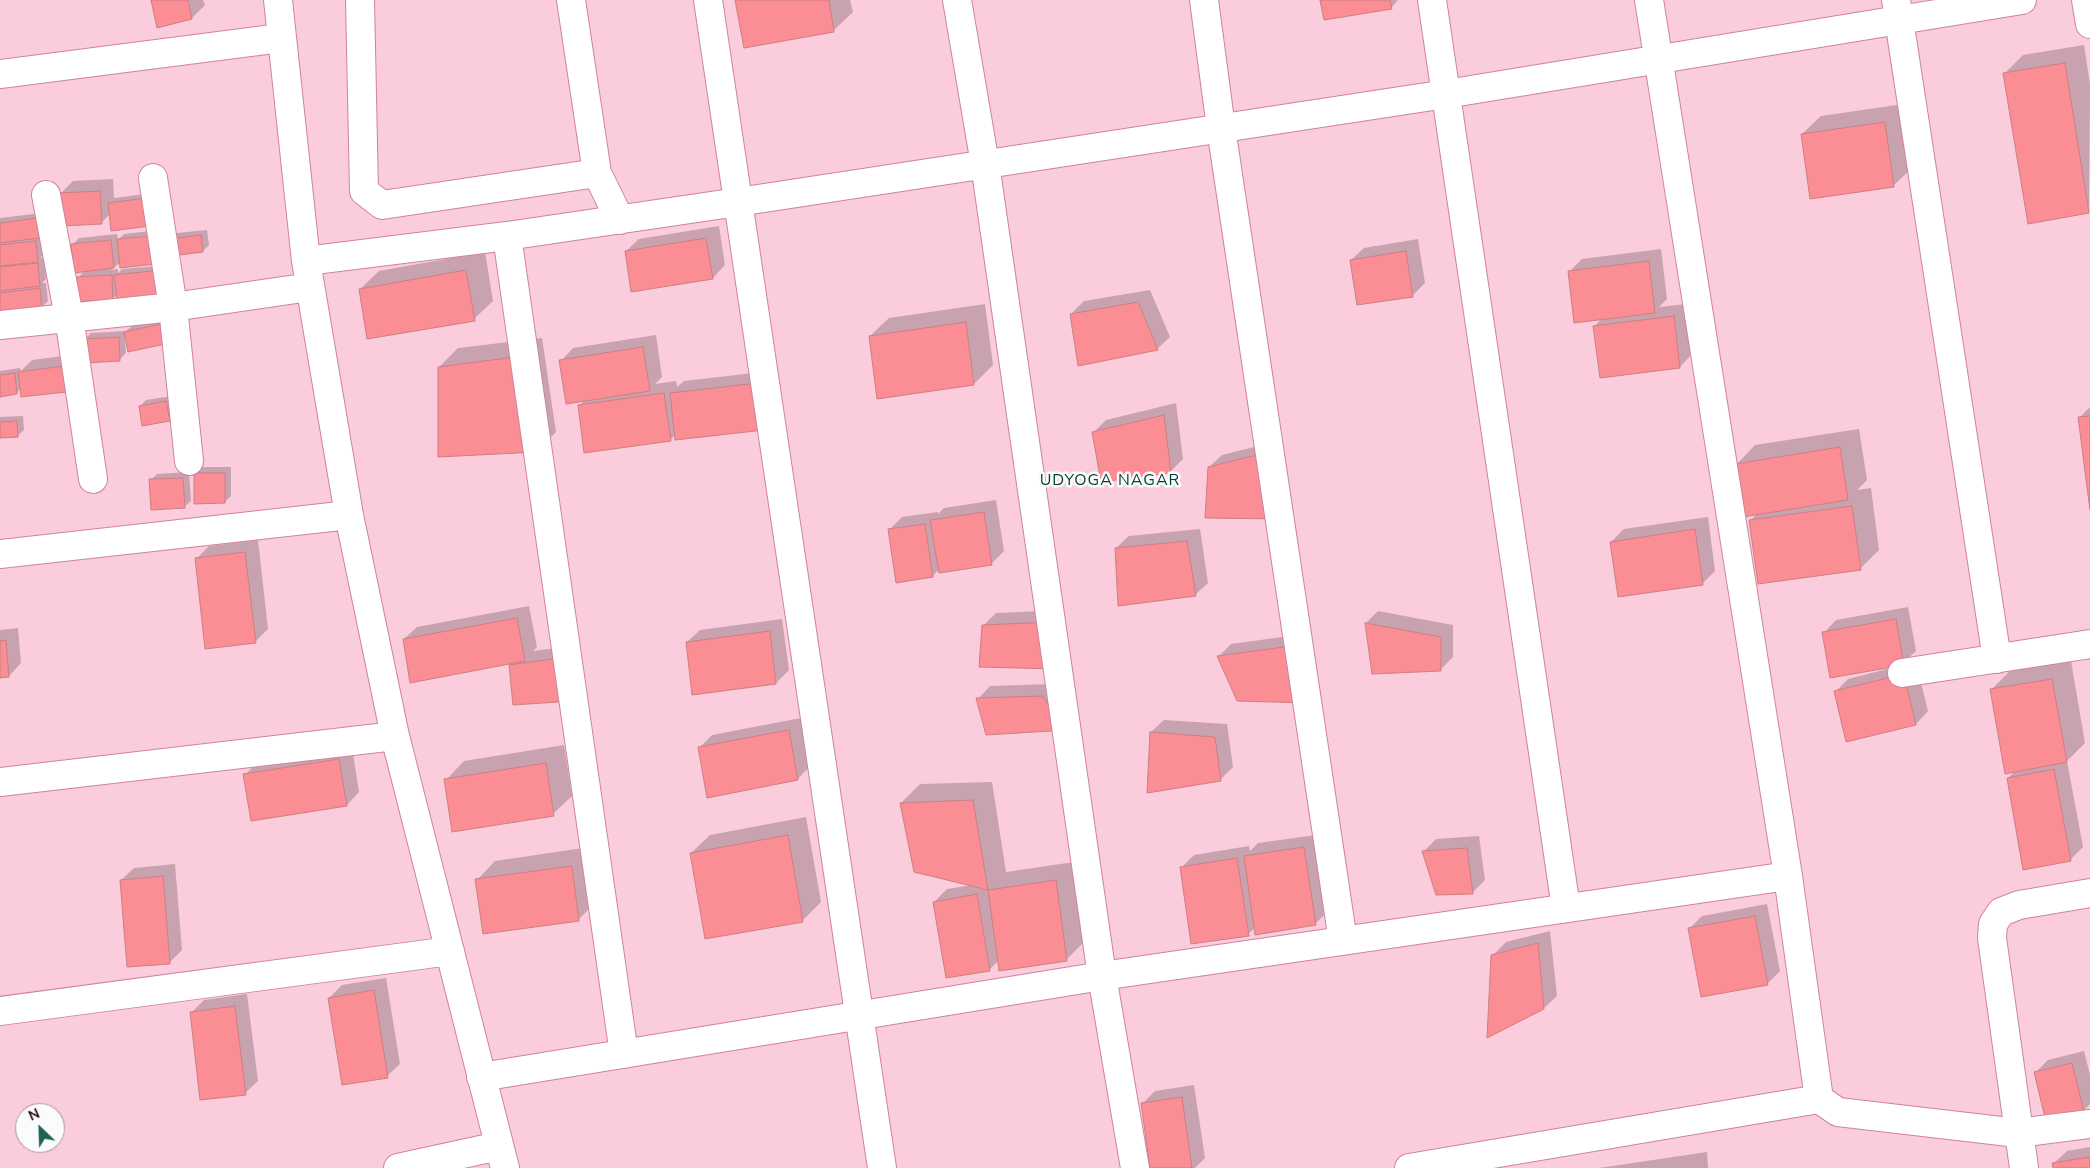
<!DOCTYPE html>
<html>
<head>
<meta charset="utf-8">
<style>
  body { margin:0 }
  #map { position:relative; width:2090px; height:1168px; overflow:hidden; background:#fbccdb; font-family:"Nunito Sans",sans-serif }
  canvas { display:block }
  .north { position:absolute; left:15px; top:1103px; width:50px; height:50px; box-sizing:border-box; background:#fbfbfb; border:1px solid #a3999d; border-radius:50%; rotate:336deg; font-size:14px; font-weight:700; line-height:20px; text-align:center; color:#1f0611 }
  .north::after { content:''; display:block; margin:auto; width:18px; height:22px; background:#1d6254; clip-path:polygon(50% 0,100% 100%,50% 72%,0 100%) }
</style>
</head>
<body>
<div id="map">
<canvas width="2090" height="1168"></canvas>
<div class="north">N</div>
</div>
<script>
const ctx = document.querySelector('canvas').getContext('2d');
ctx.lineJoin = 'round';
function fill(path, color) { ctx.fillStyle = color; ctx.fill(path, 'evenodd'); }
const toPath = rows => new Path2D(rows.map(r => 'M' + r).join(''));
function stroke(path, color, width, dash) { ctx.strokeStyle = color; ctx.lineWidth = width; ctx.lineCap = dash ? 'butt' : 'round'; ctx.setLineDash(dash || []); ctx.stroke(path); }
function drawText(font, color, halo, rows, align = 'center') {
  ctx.font = font + ' "Nunito Sans",sans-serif'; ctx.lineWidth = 5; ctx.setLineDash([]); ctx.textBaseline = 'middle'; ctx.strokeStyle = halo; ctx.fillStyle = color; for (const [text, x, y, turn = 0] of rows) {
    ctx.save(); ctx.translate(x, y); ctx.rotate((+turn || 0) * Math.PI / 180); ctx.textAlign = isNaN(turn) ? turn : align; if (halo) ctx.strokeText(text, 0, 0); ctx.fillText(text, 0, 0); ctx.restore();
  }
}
const shadow = toPath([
  [152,0,203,0,205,5,192,18,158,26],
  [737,0,850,0,853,12,834,30],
  [1322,0,1398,0,1391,8],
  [2084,45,2090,85,2089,212,2004,74,2023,55],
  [1904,104,1913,167,1894,185,1802,134,1821,116],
  [113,179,114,198,152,193,149,225,110,214,102,222,60,194,73,181],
  [42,213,45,231,40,236,41,236,43,255,40,258,44,258,46,279,42,283,46,283,48,301,42,307,0,311,0,218],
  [719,226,725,265,713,278,626,251,639,239],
  [159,230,111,270,118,269,118,273,122,269,166,265,113,298,78,278,85,270,73,244,79,238,117,234,118,240,124,234],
  [207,230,209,245,203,251,171,239,177,233],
  [1418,239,1425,283,1412,296,1351,260,1364,248],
  [1661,249,1667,299,1659,307,1686,304,1692,354,1680,367,1595,326,1602,318,1569,272,1582,259],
  [485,252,493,301,474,319,360,289,379,271],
  [1150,290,1170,337,1157,349,1071,314,1084,301],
  [985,304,993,365,974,384,879,397,870,336,889,318],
  [167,319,171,336,125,341,126,353,120,359,85,361,21,388,17,393,0,395,0,371,20,368,21,371,32,360,86,353,85,339,91,333,126,331,132,326],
  [656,335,662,377,655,384,676,381,677,387,684,381,771,371,776,416,676,434,670,440,579,406,585,400,561,361,573,348],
  [542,338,556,432,537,451,439,367,458,348],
  [172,396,175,414,169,420,140,406,146,400],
  [1176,403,1183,459,1170,472,1093,433,1106,420],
  [2090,407,2090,501,2079,418],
  [23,416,24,430,17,436,0,437,0,417],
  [1859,429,1867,480,1857,490,1871,488,1879,550,1860,569,1751,520,1758,513,1737,464,1755,445],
  [1282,440,1292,505,1279,518,1209,467,1222,455],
  [201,467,231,467,231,496,225,502,195,473],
  [189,472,191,501,184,507,151,480,157,474],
  [996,500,1004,551,991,564,939,569,933,576,897,581,890,529,902,517,938,512,938,514,944,508],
  [1708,517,1715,571,1703,583,1611,542,1624,529],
  [1200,529,1208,583,1195,595,1116,548,1129,536],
  [258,540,268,629,256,641,196,559,209,546],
  [529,606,537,647,533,651,579,645,585,687,573,699,514,704,510,663,404,639,417,627],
  [1908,607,1916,651,1901,665,1916,662,1928,711,1916,724,1847,741,1835,692,1848,679,1891,668,1890,666,1824,633,1836,620],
  [1064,610,1070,656,1058,668,983,626,996,613],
  [1378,611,1453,625,1453,657,1440,670,1366,623],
  [782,619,789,670,776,683,687,642,700,630],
  [18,628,21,663,9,676,0,677,0,630],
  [1311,633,1320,690,1307,702,1219,656,1231,644],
  [2071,661,2085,743,2067,761,2083,847,2070,860,2008,778,2016,770,1991,690,2010,671],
  [1055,684,1078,716,978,699,990,686],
  [801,718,810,766,798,779,699,748,712,735],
  [1164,720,1227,724,1233,767,1220,780,1151,732],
  [564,745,572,796,553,814,446,780,464,761],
  [352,747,359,792,347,805,245,775,257,762],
  [992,782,1006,872,1074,862,1085,941,1066,960,998,961,990,969,934,902,947,889,972,885,901,803,920,784],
  [806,817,821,902,802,921,691,853,710,835],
  [1316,835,1328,911,1315,924,1256,927,1248,934,1181,868,1194,855,1249,846,1250,851,1258,843],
  [1479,836,1485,880,1472,893,1423,852,1436,839],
  [590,847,597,901,578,920,477,880,495,861],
  [175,864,182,950,169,963,121,880,134,868],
  [1767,904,1780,971,1767,984,1689,929,1702,916],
  [1550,931,1557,996,1544,1008,1493,955,1506,942],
  [386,978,400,1064,387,1076,329,998,342,985],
  [247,994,258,1081,245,1093,191,1013,204,1000],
  [2084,1051,2090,1075,2090,1104,2083,1111,2035,1073,2048,1060],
  [1194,1085,1205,1158,1195,1168,1152,1168,1142,1104,1155,1091],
  [2090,1147,2090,1168,2055,1168,2054,1163,2067,1151],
  [1707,1152,1708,1168,1599,1168]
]);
const building = toPath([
  [151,0,188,0,192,19,157,28,151,0],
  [735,0,829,0,834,32,744,48,735,0],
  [1320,0,1390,0,1392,9,1324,20,1320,0],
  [2065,63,2089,213,2028,224,2003,73,2065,63],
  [1885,122,1894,187,1810,199,1801,134,1885,122],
  [100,191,102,224,61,226,59,193,100,191],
  [146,198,150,226,111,231,108,203,146,198],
  [37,218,40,238,0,243,0,223,37,218],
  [201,235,203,252,171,256,169,239,201,235],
  [153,236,156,264,120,268,117,239,153,236],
  [706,238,713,279,631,292,625,251,706,238],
  [111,240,114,268,74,273,71,244,111,240],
  [36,241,38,262,0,266,0,245,36,241],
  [1406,251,1413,297,1357,305,1350,260,1406,251],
  [1649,261,1655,313,1574,323,1568,271,1649,261],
  [38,263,40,286,0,291,0,267,38,263],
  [161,270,163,295,117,300,114,275,161,270],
  [466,270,475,321,367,339,359,289,466,270],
  [112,275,113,299,78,302,77,277,112,275],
  [40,288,42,308,0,313,0,293,40,288],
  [1138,302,1158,350,1078,366,1070,314,1138,302],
  [1674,316,1680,368,1600,378,1593,326,1674,316],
  [966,322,974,385,877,399,869,336,966,322],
  [161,324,165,344,128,352,124,332,161,324],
  [119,337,120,361,85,363,84,339,119,337],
  [643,347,650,391,566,404,559,360,643,347],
  [523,356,538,452,438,457,438,367,523,356],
  [72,365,75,391,21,397,18,372,72,365],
  [15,373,17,394,0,397,0,375,15,373],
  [758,383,764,430,675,440,670,393,758,383],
  [664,393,671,441,584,453,578,405,664,393],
  [166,401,170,421,142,426,139,406,166,401],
  [1164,415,1171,473,1101,482,1092,432,1164,415],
  [2090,416,2090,510,2078,417,2090,416],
  [17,421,18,437,0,438,0,422,17,421],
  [1840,447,1848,500,1743,517,1735,464,1840,447],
  [1269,452,1280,519,1205,518,1208,467,1269,452],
  [194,473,225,473,225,503,194,504,194,473],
  [183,478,185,508,151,510,149,479,183,478],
  [1852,506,1861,570,1758,584,1749,520,1852,506],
  [984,512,992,565,939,573,930,520,984,512],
  [925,524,933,577,896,583,888,529,925,524],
  [1695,529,1703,585,1618,597,1610,542,1695,529],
  [1187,541,1196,596,1118,606,1115,548,1187,541],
  [245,552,256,643,205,649,195,558,245,552],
  [517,618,525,661,410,683,403,639,517,618],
  [1896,619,1904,665,1830,678,1822,632,1896,619],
  [1051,622,1058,669,979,667,982,625,1051,622],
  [1365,623,1441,637,1441,671,1372,674,1365,623],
  [770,631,776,684,692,695,686,642,770,631],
  [6,640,9,677,0,678,0,641,6,640],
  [1299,645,1307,703,1237,701,1217,656,1299,645],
  [567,657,573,701,513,705,509,665,567,657],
  [1904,674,1916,725,1846,742,1834,691,1904,674],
  [2052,679,2067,762,2005,774,1990,689,2052,679],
  [1042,696,1067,730,986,735,976,698,1042,696],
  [789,730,798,780,707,798,698,747,789,730],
  [1150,732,1215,737,1221,781,1147,793,1150,732],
  [339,759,347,806,251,821,243,774,339,759],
  [546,763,554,816,452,832,444,779,546,763],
  [2054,769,2071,861,2023,870,2007,778,2054,769],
  [973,800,988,890,914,872,900,803,973,800],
  [788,835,803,922,705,939,690,853,788,835],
  [1304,847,1316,925,1255,935,1244,856,1304,847],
  [1467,848,1473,894,1436,895,1422,851,1467,848],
  [1237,858,1249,936,1191,944,1180,867,1237,858],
  [572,866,579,921,483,934,475,879,572,866],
  [163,876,170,964,127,967,120,880,163,876],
  [1056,880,1067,961,999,971,988,890,1056,880],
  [977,894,990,971,946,978,933,902,977,894],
  [1755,916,1768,985,1701,997,1688,928,1755,916],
  [1538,943,1544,1009,1487,1038,1491,955,1538,943],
  [374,990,388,1078,342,1085,328,998,374,990],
  [235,1006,246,1095,200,1100,190,1012,235,1006],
  [2072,1063,2084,1112,2046,1122,2034,1072,2072,1063],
  [1182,1097,1192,1168,1150,1168,1141,1103,1182,1097],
  [2090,1157,2090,1168,2053,1168,2052,1163,2090,1157]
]);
const minor = toPath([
  [278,0,306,261,349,515,395,736,505,1168],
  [360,0,364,191,382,205,597,173],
  [571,0,597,173,620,220],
  [708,0,882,1168],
  [957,0,985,164,1102,976,1135,1168],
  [1204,0,1221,128,1343,941],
  [1432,0,1566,908],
  [1649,0,1788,876,1819,1099,1838,1112,2018,1133,2090,1124],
  [1896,0,1997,659],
  [2086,0,2090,24],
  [0,74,281,38],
  [153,178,173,307,189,461],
  [46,195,69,317,93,479],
  [507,236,624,1054],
  [306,261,507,236,738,202,1446,94,2022,0],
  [0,325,173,307,310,287],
  [0,554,349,515],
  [1902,673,2090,644],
  [0,782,395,736],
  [0,1011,450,951],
  [481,1077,1102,976,1788,876],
  [398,1168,499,1146],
  [1409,1168,1819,1099],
  [2024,1168,1992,938,1993,924,2001,912,2019,905,2090,893]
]);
const neighbourhoodNames = [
  ["UDYOGA NAGAR",1110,481]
];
fill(shadow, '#0003');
fill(building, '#fb8d94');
stroke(building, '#cb7f83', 1);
stroke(minor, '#cd849f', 30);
stroke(minor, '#fff', 28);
ctx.letterSpacing = '1px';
drawText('16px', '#023f34', '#fbfbfb', neighbourhoodNames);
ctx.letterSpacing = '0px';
</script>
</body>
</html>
